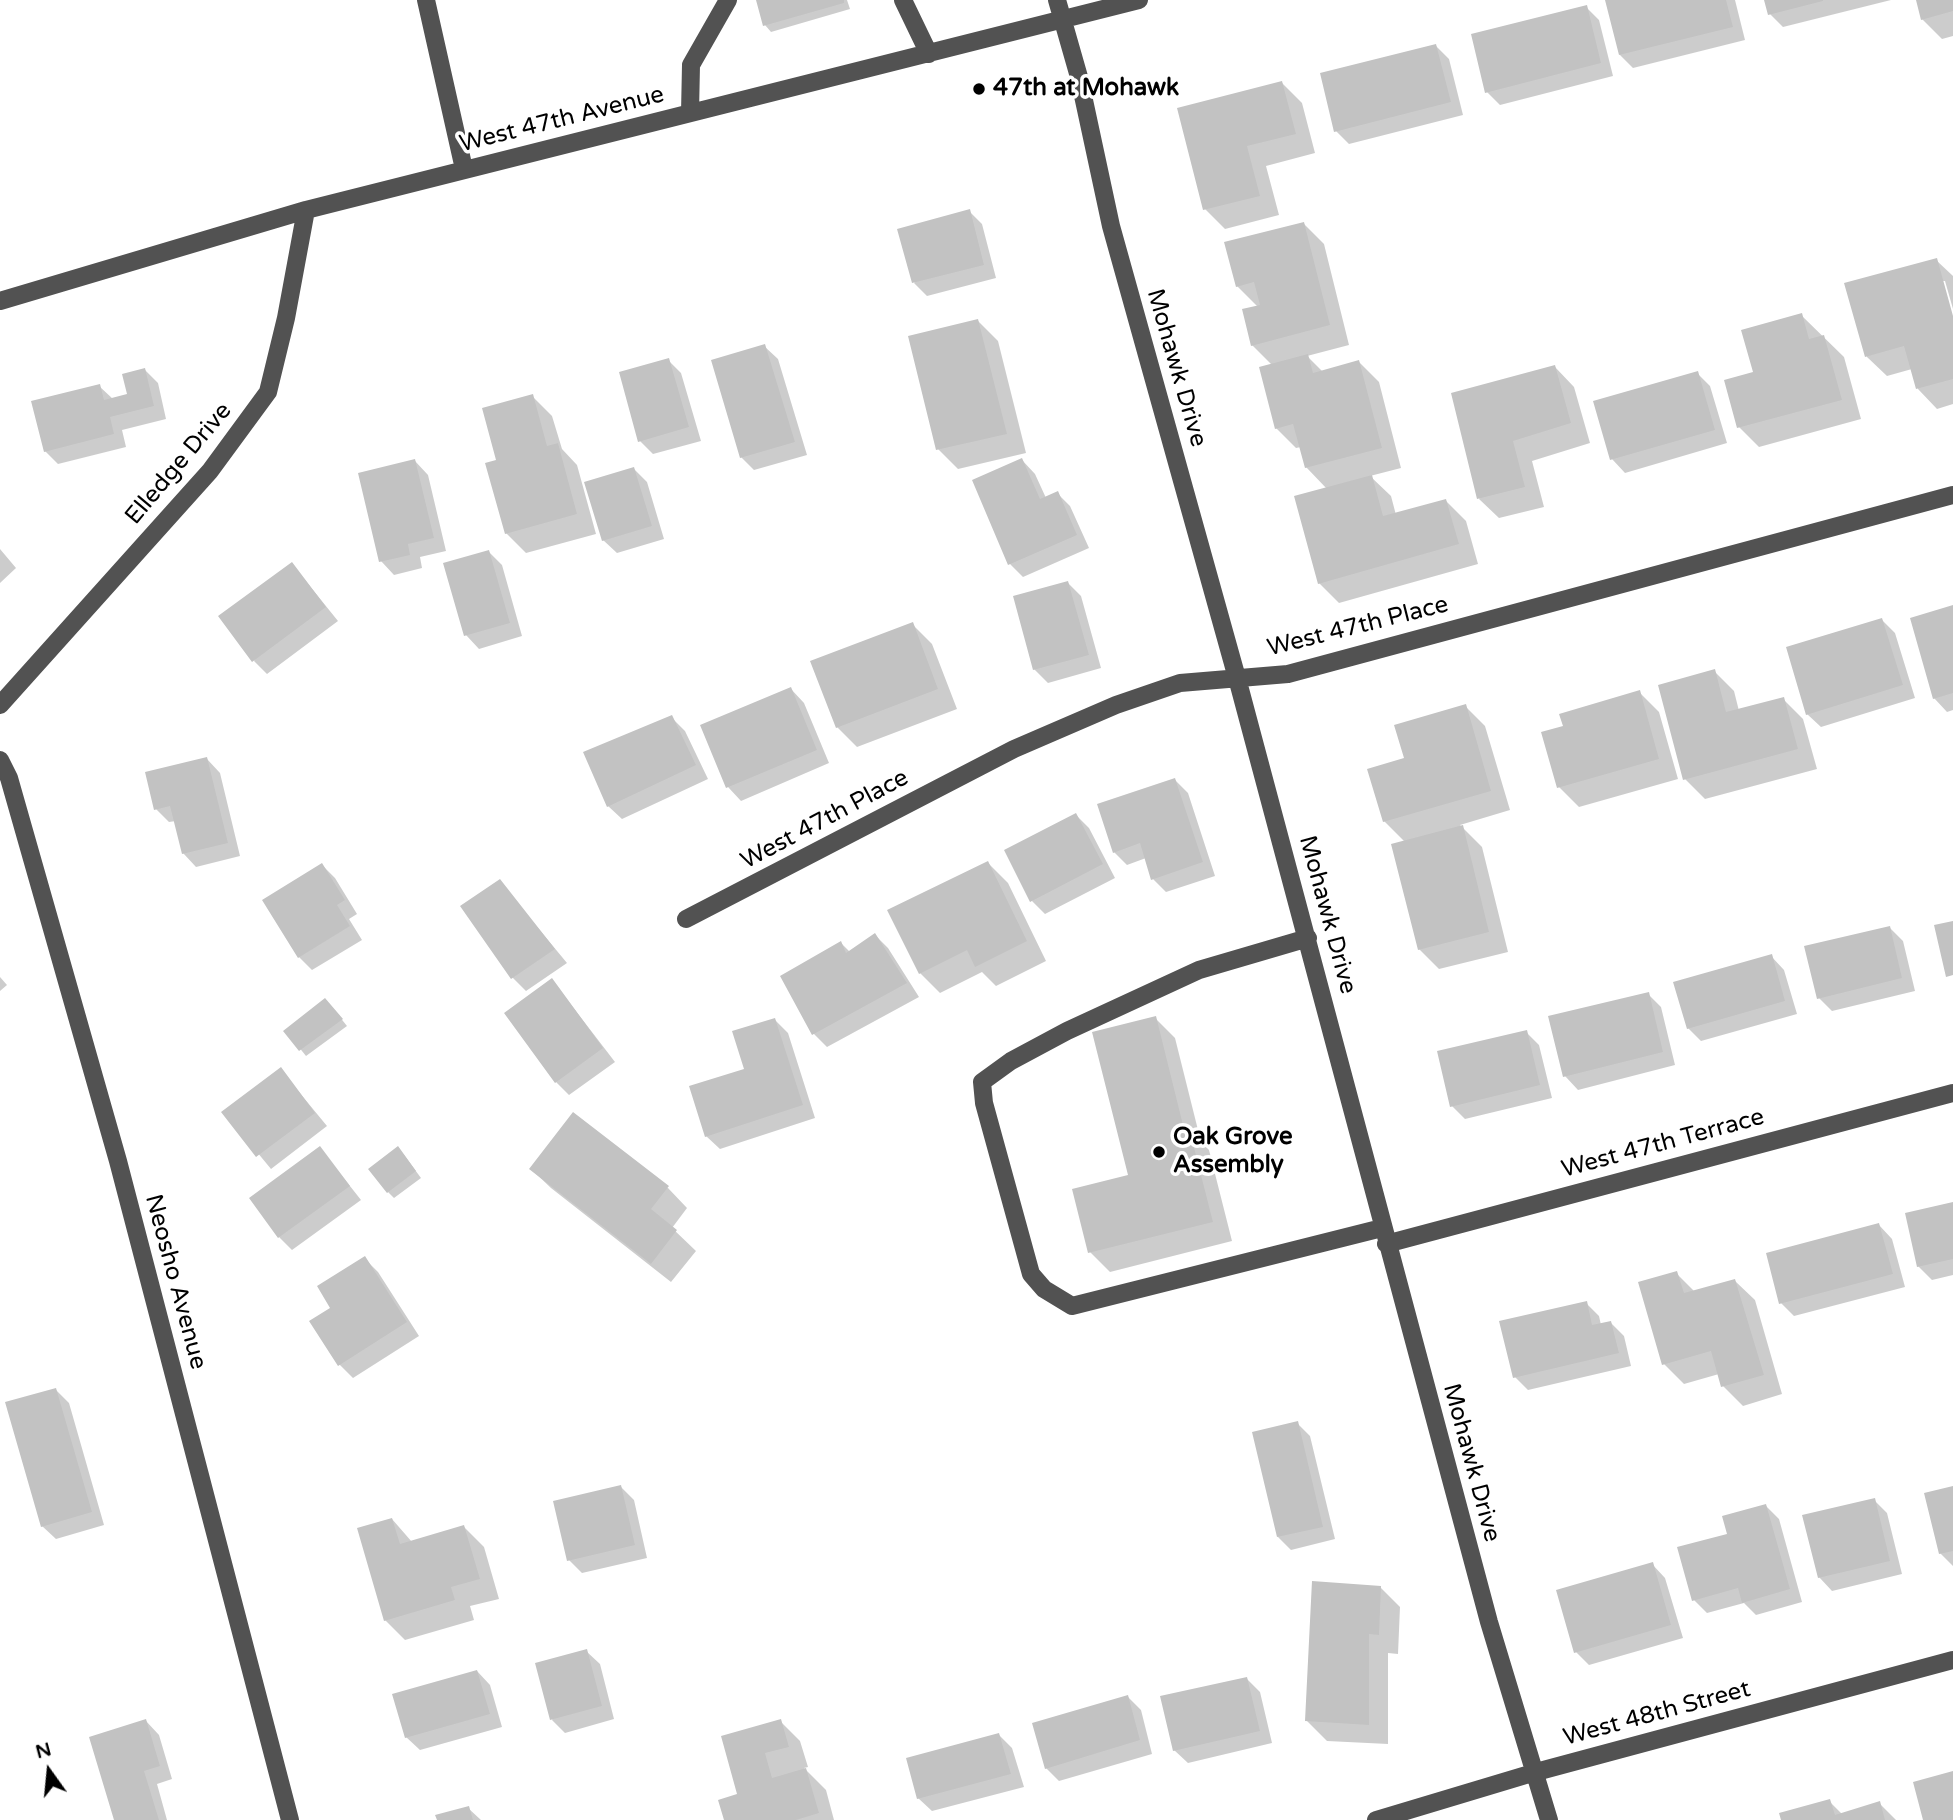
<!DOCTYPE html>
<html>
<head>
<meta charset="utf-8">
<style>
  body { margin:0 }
  #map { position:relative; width:1953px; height:1820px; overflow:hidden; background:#fff; font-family:"Varela Round",sans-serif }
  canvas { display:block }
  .north { position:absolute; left:14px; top:1736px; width:70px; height:70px; -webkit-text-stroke:5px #fff; paint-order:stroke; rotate:345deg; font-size:19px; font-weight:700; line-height:28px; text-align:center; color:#000 }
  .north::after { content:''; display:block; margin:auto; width:24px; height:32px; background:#000; clip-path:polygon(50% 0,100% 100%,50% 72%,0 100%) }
</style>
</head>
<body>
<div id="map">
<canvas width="1953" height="1820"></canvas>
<div class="north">N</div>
</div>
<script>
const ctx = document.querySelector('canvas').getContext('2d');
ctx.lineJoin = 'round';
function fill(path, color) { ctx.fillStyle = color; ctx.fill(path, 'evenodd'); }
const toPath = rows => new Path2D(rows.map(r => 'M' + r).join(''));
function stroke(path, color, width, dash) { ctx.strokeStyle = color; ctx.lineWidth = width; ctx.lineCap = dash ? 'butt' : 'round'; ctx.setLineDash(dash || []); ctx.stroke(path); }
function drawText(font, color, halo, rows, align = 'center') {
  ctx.font = font + ' "Varela Round",sans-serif'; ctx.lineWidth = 7; ctx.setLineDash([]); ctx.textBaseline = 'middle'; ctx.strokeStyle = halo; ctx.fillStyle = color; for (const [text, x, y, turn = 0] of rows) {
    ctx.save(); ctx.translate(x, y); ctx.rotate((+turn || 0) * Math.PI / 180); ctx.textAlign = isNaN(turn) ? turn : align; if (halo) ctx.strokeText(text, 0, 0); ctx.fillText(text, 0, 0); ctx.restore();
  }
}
const shadow = toPath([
  [758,0,847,0,850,9,771,32,765,25],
  [1607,0,1735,0,1745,40,1633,68,1620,55],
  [1766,0,1891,0,1783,27,1770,14],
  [1917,0,1953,0,1953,36,1942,39,1922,19],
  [1586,7,1599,20,1613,76,1500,105,1487,92],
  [1436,46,1449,59,1463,115,1349,144,1336,131],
  [1282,83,1302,103,1315,153,1266,166,1279,215,1225,229,1205,209],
  [969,211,982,224,996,278,927,296,914,283],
  [1304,224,1324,244,1349,345,1307,356,1323,372,1359,362,1379,382,1401,468,1370,476,1391,496,1396,515,1446,501,1466,521,1478,564,1339,603,1319,583,1327,489,1306,467,1301,447,1296,448,1276,428,1272,365,1252,345,1258,307,1237,286],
  [1936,260,1953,276,1953,309,1945,281,1941,281,1953,322,1953,404,1937,409,1918,389,1912,369,1887,376,1867,357,1846,284],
  [1801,315,1844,357,1861,419,1759,447,1739,427,1755,373],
  [978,321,998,341,1026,453,958,469,938,449],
  [764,346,778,359,807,455,754,470,741,457],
  [668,360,681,373,701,441,653,454,640,441],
  [1555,367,1574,387,1590,443,1532,461,1544,507,1499,518,1479,499],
  [145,370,158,383,166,419,122,430,126,447,58,464,45,451,99,386,113,399,129,395],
  [1697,373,1710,386,1727,443,1625,473,1612,459],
  [532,396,552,416,562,449,577,465,596,534,526,553,506,533,498,461],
  [1022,460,1035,474,1046,498,1057,493,1070,506,1089,548,1023,577,1010,564],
  [415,461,428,475,446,551,420,557,422,568,394,575,381,561],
  [634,469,647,482,664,539,617,553,603,540],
  [0,549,16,568,0,583],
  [489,552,502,565,522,636,479,649,466,635],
  [292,564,338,621,267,674,254,661],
  [1068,583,1081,596,1101,668,1048,683,1034,669],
  [1953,607,1953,710,1947,712,1934,698],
  [1882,620,1895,633,1915,698,1821,727,1807,714],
  [912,624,932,644,957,709,857,747,837,727],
  [1714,671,1734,691,1739,711,1783,699,1803,719,1817,769,1705,799,1685,779],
  [791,689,804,703,829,763,741,801,728,787,702,726],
  [1639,692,1659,712,1678,779,1579,807,1559,787,1565,727],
  [1465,706,1485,726,1510,810,1460,825,1482,847,1508,952,1439,969,1419,949,1405,842,1384,821,1407,759],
  [671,717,685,731,708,779,622,819,608,806],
  [207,759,220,773,240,856,196,867,183,853,176,821,169,822,156,809],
  [1175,780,1188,793,1215,876,1166,892,1153,879,1146,858,1127,865,1114,852],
  [1076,815,1089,828,1115,878,1045,914,1032,901],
  [988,863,1008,883,1046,961,996,986,982,972,940,993,920,973],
  [322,865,335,878,357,914,349,919,362,940,312,970,299,957],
  [499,881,567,963,526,991,513,978,463,906],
  [1889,927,1903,941,1915,991,1832,1011,1819,998],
  [875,935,888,948,919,997,827,1047,814,1034,783,976,841,943,850,952],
  [1771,956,1784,970,1797,1014,1701,1041,1688,1028],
  [0,977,7,985,0,991],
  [552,980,615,1062,569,1095,556,1082],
  [1648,994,1661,1007,1675,1065,1578,1090,1565,1076],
  [331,1006,347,1026,306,1056,286,1031],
  [1155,1018,1175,1038,1201,1142,1209,1150,1232,1241,1110,1272,1090,1252,1130,1177],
  [775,1020,788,1033,815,1118,720,1149,706,1136],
  [1526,1032,1539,1045,1552,1098,1465,1119,1452,1106],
  [280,1069,327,1126,271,1169,224,1112],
  [320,1148,361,1200,292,1250,279,1237],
  [404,1155,421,1178,394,1198,388,1192],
  [531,1169,668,1188,687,1208,672,1228,696,1251,671,1282,551,1188],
  [1953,1204,1953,1275,1932,1280,1918,1266],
  [1879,1225,1892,1239,1905,1287,1794,1316,1781,1303],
  [364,1258,378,1272,419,1336,353,1378,339,1364,332,1308],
  [1676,1273,1695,1292,1735,1281,1755,1300,1782,1394,1743,1406,1723,1386,1719,1374,1684,1384,1664,1364],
  [1586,1303,1599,1316,1601,1325,1611,1323,1624,1336,1631,1366,1528,1390,1515,1377],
  [56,1390,69,1403,104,1525,56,1539,42,1526],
  [1297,1423,1310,1436,1335,1539,1291,1550,1278,1537],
  [621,1487,634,1500,647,1558,582,1573,569,1560],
  [1953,1488,1953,1566,1940,1553],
  [1874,1500,1887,1513,1902,1574,1832,1591,1819,1577],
  [1766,1506,1779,1519,1802,1602,1756,1615,1744,1603,1707,1613,1694,1600,1729,1535],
  [392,1519,412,1542,464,1527,484,1547,499,1599,470,1606,474,1620,405,1640,385,1620],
  [1652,1564,1665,1578,1683,1638,1589,1665,1576,1652],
  [1380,1587,1400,1607,1398,1654,1388,1653,1388,1744,1327,1741,1307,1721],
  [586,1651,600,1664,614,1719,565,1733,552,1720],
  [477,1671,490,1685,502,1727,420,1750,406,1737],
  [1247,1679,1260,1692,1272,1743,1188,1763,1174,1750],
  [1128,1697,1141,1710,1152,1754,1059,1781,1046,1768],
  [146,1721,159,1735,172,1779,157,1784,167,1820,115,1820],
  [780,1721,800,1741,808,1767,804,1768,826,1790,834,1820,726,1820],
  [999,1735,1012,1748,1024,1787,932,1811,918,1798],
  [1829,1801,1842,1814,1879,1803,1896,1820,1783,1820],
  [468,1808,481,1820,439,1820]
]);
const building = toPath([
  [756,0,844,0,844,3,763,26],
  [1605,0,1726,0,1733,27,1619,55],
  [1764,0,1823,0,1823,1,1768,15],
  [1916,0,1953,0,1953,11,1921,20],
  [1587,5,1601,63,1485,93,1471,34],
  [1436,44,1451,102,1334,132,1320,73],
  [1282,81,1296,134,1247,146,1260,196,1203,210,1177,108],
  [970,209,984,265,912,283,897,229],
  [1304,222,1330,325,1251,346,1242,309,1260,305,1254,282,1236,287,1224,242],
  [1937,258,1953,316,1953,379,1916,389,1904,346,1865,357,1844,283],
  [1802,313,1809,339,1824,335,1842,400,1737,428,1724,380,1753,372,1741,330],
  [978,319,1007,434,936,450,908,336],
  [765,344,795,442,740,458,711,360],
  [1308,354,1313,373,1359,360,1382,448,1305,468,1293,424,1275,429,1259,367],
  [669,358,689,427,638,442,619,372],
  [1555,365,1571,423,1513,441,1525,487,1477,499,1451,393],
  [145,368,154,406,110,417,114,434,44,452,31,401,100,384,104,400,127,394,122,374],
  [1698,371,1715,430,1610,460,1593,401],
  [533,394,547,446,558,443,577,514,505,534,485,463,496,460,482,408],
  [1022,458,1040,499,1058,491,1077,535,1008,565,972,480],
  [415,459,434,538,408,544,410,555,379,562,358,473],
  [634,467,652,526,602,541,584,482],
  [1372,475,1383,516,1446,499,1459,544,1318,584,1294,496],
  [489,550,510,623,464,636,443,563],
  [292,562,326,607,252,662,218,616],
  [1068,581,1089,655,1033,670,1013,596],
  [1953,605,1953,693,1933,699,1910,618],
  [1882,618,1903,685,1806,715,1786,647],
  [913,622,938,689,836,728,810,661],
  [1715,669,1726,712,1784,697,1798,749,1683,780,1658,685],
  [791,687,817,750,726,788,700,725],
  [1640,690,1659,759,1557,788,1541,732,1563,726,1559,714],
  [1466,704,1491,791,1383,822,1367,769,1404,758,1394,725],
  [672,715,696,765,607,807,583,752],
  [207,757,228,843,182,854,170,806,154,810,145,772],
  [1175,778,1203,862,1151,880,1140,843,1113,853,1097,804],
  [1076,813,1103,864,1030,902,1004,850],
  [1463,825,1489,932,1418,950,1391,844],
  [988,861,1027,941,975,967,967,950,919,974,887,910],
  [322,863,345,900,337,905,350,926,298,958,262,900],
  [500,879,555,949,511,979,460,906],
  [1953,921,1953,975,1946,977,1934,925],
  [1890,926,1902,978,1817,999,1804,946],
  [875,933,907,983,812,1035,780,976,841,941,846,953],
  [1772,954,1785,1001,1687,1029,1673,982],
  [552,978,603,1048,555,1083,504,1013],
  [1649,992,1663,1052,1563,1077,1548,1016],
  [325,998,343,1019,299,1051,283,1031],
  [1156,1016,1184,1129,1189,1128,1213,1222,1088,1253,1072,1189,1128,1175,1092,1032],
  [775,1018,803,1105,705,1137,689,1086,744,1069,732,1031],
  [1527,1030,1540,1085,1450,1107,1437,1051],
  [281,1067,315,1113,256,1157,221,1112],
  [573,1112,669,1186,651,1209,677,1230,651,1264,529,1169],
  [320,1146,350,1186,278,1238,249,1198],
  [398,1146,416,1171,387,1193,368,1169],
  [1953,1202,1953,1259,1917,1267,1905,1213],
  [1879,1223,1893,1274,1779,1304,1766,1253],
  [365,1256,407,1322,338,1366,309,1321,330,1308,317,1286],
  [1677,1271,1684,1293,1735,1279,1764,1375,1721,1387,1711,1351,1662,1365,1638,1282],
  [1587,1301,1592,1325,1611,1321,1619,1353,1513,1378,1499,1321],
  [56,1388,92,1512,41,1527,5,1402],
  [1298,1421,1323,1527,1277,1537,1252,1432],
  [621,1485,635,1545,567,1561,553,1501],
  [1953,1486,1953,1551,1939,1554,1924,1493],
  [1875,1498,1890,1561,1818,1578,1802,1515],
  [1766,1504,1790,1589,1742,1603,1738,1588,1692,1601,1677,1547,1727,1534,1722,1516],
  [392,1518,400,1544,464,1525,480,1579,451,1587,455,1600,384,1621,357,1528],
  [1653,1562,1671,1625,1574,1653,1556,1590],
  [1312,1581,1381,1586,1379,1635,1369,1634,1369,1725,1305,1721],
  [587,1649,602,1706,550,1720,535,1663],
  [477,1670,490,1714,405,1738,392,1694],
  [1247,1677,1260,1731,1173,1751,1160,1696],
  [1128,1695,1140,1740,1045,1769,1032,1723],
  [146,1719,160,1766,144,1771,159,1820,114,1820,89,1737],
  [781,1719,789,1747,765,1753,772,1778,806,1768,819,1813,796,1820,724,1820,718,1800,737,1794,721,1736],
  [999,1733,1011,1774,917,1799,906,1758],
  [1953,1771,1953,1820,1923,1820,1913,1782],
  [1830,1799,1835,1815,1880,1801,1885,1820,1781,1820,1779,1813],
  [469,1806,473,1820,437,1820,435,1815]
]);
const minor = toPath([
  [426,0,464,169],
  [903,0,929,54],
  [1057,0,1079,77,1111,226,1237,678,1489,1622,1549,1820],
  [690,113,691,65,728,0],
  [0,301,306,210,1139,0],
  [0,705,210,471,268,392,286,318,306,210],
  [0,760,9,778,118,1161,290,1820],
  [686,919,1014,749,1116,705,1180,683,1288,674,1953,495],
  [1308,938,1199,970,1067,1031,1011,1061,982,1082,984,1103,1031,1274,1044,1289,1072,1306,1382,1228],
  [1386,1244,1953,1093],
  [1376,1820,1536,1772,1953,1660]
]);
const markers = [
  [979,89,7,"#000"],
  [1159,1152,7,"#000"]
];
const poiNames = [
  ["47th at Mohawk",993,89],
  ["Oak Grove",1173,1138],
  ["Assembly",1173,1166]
];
const streetNames = [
  ["West 47th Avenue",562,120,-14],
  ["Mohawk Drive",1176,368,74],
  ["Elledge Drive",179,464,-50],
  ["West 47th Place",1358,627,-14],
  ["West 47th Place",825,820,-28],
  ["Mohawk Drive",1327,915,75],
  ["West 47th Terrace",1663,1144,-15],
  ["Neosho Avenue",175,1282,75],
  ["Mohawk Drive",1471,1463,75],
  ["West 48th Street",1657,1714,-15]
];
fill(shadow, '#0003');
fill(building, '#c2c2c2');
stroke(minor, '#525252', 18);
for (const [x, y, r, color] of markers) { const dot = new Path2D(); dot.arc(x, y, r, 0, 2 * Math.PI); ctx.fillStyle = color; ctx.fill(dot); stroke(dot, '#fff', 2.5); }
drawText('bold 24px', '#000', '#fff', poiNames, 'left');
drawText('24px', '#000', '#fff', streetNames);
</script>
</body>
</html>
